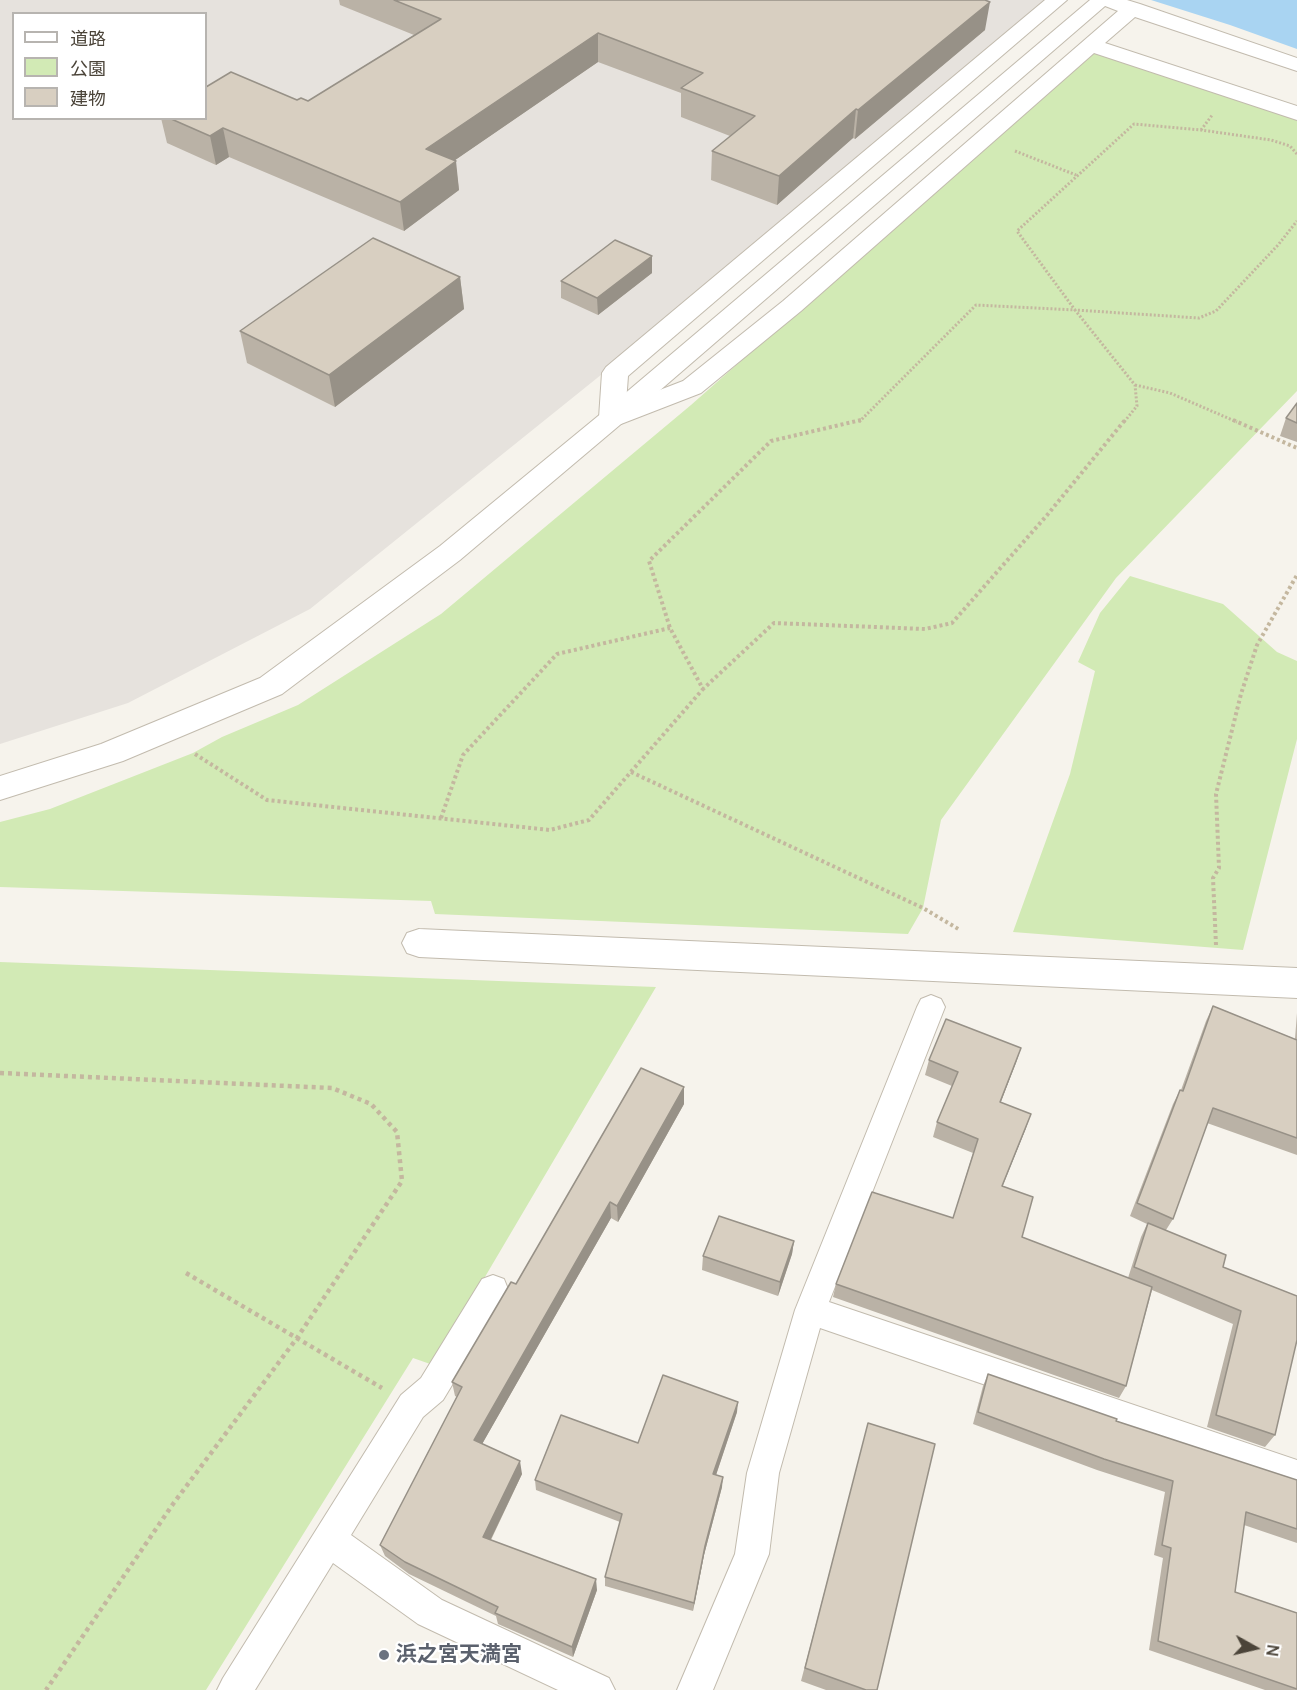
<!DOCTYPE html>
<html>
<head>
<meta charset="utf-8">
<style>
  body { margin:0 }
  #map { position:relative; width:1297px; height:1690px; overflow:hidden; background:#f6f3ec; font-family:Manrope,"Noto Sans JP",sans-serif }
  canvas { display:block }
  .legend { position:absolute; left:12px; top:12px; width:195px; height:108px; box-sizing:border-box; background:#fff; border:2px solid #b7b4b0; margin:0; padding:8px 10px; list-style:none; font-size:18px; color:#4b4439 }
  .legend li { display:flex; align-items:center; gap:12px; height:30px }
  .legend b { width:30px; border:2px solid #b7b4b0 }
  .north { position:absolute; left:1225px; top:1618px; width:60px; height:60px; -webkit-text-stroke:4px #fff; paint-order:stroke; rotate:98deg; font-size:16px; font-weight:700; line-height:24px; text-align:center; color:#4b4439 }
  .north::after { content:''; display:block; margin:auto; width:21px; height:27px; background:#4b4439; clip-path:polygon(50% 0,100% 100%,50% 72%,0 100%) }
</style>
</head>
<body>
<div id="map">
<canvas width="1297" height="1690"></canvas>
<ul class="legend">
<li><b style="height:8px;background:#fff"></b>道路</li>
<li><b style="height:16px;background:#d2eab5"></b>公園</li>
<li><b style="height:16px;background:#d8cfc1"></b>建物</li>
</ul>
<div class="north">N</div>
</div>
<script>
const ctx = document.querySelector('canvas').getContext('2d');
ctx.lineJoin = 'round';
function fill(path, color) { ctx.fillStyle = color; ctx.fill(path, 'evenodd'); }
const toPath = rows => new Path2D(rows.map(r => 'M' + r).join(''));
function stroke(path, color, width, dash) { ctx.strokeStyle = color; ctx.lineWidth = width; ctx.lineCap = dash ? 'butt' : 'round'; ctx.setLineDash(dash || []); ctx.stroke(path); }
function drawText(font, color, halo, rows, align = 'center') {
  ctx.font = font + ' Manrope,"Noto Sans JP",sans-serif'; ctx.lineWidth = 4.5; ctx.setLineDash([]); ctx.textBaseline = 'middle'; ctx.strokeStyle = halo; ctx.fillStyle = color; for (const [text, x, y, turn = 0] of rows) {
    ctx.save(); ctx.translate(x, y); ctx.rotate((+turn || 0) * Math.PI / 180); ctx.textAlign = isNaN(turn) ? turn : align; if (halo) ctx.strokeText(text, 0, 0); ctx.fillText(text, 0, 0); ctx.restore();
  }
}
const industrial = toPath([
  [0,0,1067,0,310,609,128,703,0,744],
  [14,14,206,14,206,118,14,118]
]);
const green = toPath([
  [1092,51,1297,115,1297,391,1116,578,941,820,923,908,908,934,435,914,431,901,0,887,0,822,50,809,193,753,222,737,298,705,441,614,691,405],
  [1130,576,1223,604,1277,652,1297,661,1297,739,1243,950,1013,932,1070,774,1095,671,1078,662,1100,613],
  [0,962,656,987,433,1365,413,1358,206,1690,0,1690]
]);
const water = toPath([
  [1151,0,1297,0,1297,49,1230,25]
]);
const pathFar2 = toPath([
  [1201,130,1213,114],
  [1015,151,1076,175],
  [1297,154,1290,146,1271,140,1201,130,1134,124,1017,231,1075,310,1199,318,1216,311,1278,245,1297,221],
  [1135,385,1170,393,1237,422],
  [859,422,976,305,1075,310,1135,385,1137,406,1124,422]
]);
const pathFar1 = toPath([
  [861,420,771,441,649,561,670,628,703,689,774,623,925,629,952,623,1048,514,1125,420],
  [1233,420,1297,448],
  [195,754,267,800,550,830,589,820,703,689],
  [631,772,923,908,960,930],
  [441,818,463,755,557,654,670,628],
  [1216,945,1213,878,1219,868,1216,794,1241,694,1257,645,1297,575]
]);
const path = toPath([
  [0,1073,332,1088,371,1104,397,1132,402,1181,297,1338,173,1504,46,1690],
  [186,1273,382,1388]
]);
const service = toPath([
  [931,995,941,999,945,1007,829,1302,1297,1460,1297,1492,820,1328,779,1473,769,1554,713,1690,677,1690,735,1554,747,1473,795,1310,917,1007,921,999,931,995],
  [493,1275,504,1279,508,1289,504,1299,443,1400,423,1417,351,1535,442,1600,609,1678,615,1690,558,1690,418,1624,333,1563,255,1690,217,1690,223,1678,401,1395,421,1378,482,1279,493,1275]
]);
const minor = toPath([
  [1045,0,1067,0,628,376,626,403,683,381,783,301,1118,11,1100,4,1097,0,1127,0,1140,4,1297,58,1297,71,1135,17,1105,43,1297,106,1297,120,1094,53,801,311,701,393,621,424,612,426,603,424,599,418,602,373,606,367,1045,0],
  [419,929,1297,968,1297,998,419,957,407,953,402,943,407,933,419,929]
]);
const tertiary = toPath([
  [1090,0,1112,0,621,424,460,560,282,694,123,761,0,800,0,776,101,744,260,678,440,546,603,412,1090,0]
]);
const wall = toPath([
  [339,0,985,0,985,30,855,139,853,138,777,205,711,180,712,151,730,136,681,117,681,93,598,62,455,160,459,190,404,231,229,157,216,165,167,143,161,118,206,118,297,100,308,101,414,35,340,5],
  [652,256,652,273,598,315,561,298,561,281],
  [460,277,464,309,335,407,247,363,240,331],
  [1297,403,1297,442,1280,436,1286,418],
  [1213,1006,1295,1039,1297,1013,1297,1155,1207,1123,1173,1219,1166,1230,1223,1267,1297,1296,1275,1435,1265,1447,1207,1427,1233,1324,1152,1290,1126,1386,1119,1398,833,1297,836,1284,953,1218,973,1153,933,1137,937,1122,952,1086,925,1075,929,1060,1021,1048,1001,1102,1026,1128,1002,1186,1022,1237,1128,1278,1141,1237,1147,1224,1130,1216,1173,1104,1180,1090,1181,1090,1206,1021],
  [684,1087,684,1104,618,1222,611,1218,482,1444,522,1474,491,1540,597,1590,573,1657,498,1624,496,1616,409,1574,385,1556,380,1545,457,1397,455,1396,452,1382],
  [794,1241,792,1254,778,1296,702,1270,703,1256],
  [988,1374,1116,1421,1297,1480,1297,1543,1244,1525,1235,1592,1297,1613,1297,1690,1265,1690,1149,1650,1163,1558,1154,1555,1165,1492,1097,1470,973,1424,983,1386],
  [737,1412,716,1475,722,1487,704,1555,693,1611,605,1586,605,1577,620,1522,536,1490,535,1480],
  [864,1440,877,1690,826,1690,801,1681]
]);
const shadedWall = toPath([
  [990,2,985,30,855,139,858,110],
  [598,33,598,62,429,178,426,149],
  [856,109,853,138,777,205,779,176],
  [223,128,229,157,216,165,210,136],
  [456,161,459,190,404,231,400,202],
  [652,256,652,273,598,315,597,298],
  [460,277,464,309,335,407,329,375],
  [1021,1048,1016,1063,995,1116,1000,1102],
  [684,1087,684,1104,618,1222,617,1206],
  [1031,1114,1026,1128,997,1200,1002,1186],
  [610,1202,611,1218,477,1453,474,1440],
  [794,1241,792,1254,778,1296,780,1282],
  [738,1402,737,1412,713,1484,713,1474],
  [520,1461,522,1474,486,1549,483,1537],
  [723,1477,722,1487,704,1555,693,1611,694,1603,705,1546],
  [596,1579,597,1590,573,1657,572,1647]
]);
const building = toPath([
  [394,0,985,0,990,2,858,110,856,109,779,176,712,151,755,116,681,88,703,73,598,33,426,149,456,161,400,202,223,128,210,136,169,118,206,118,206,87,231,72,297,100,301,98,308,101,441,19,394,0],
  [373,238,460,277,329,375,240,331,373,238],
  [615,240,652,256,597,298,561,281,615,240],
  [1297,403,1297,423,1286,418,1297,403],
  [1213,1006,1297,1040,1297,1138,1213,1108,1173,1219,1137,1203,1180,1090,1183,1091,1213,1006],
  [946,1019,1021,1048,1000,1102,1031,1114,1002,1186,1033,1197,1022,1237,1152,1287,1126,1386,836,1284,872,1192,953,1218,978,1139,937,1122,958,1072,929,1060,946,1019],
  [641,1068,684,1087,617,1206,610,1202,474,1440,520,1461,483,1537,596,1579,572,1647,495,1613,498,1607,405,1562,380,1545,462,1387,452,1382,511,1282,516,1284,641,1068],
  [719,1216,794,1241,780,1282,703,1256,719,1216],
  [1148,1223,1226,1255,1223,1267,1297,1296,1297,1340,1275,1435,1216,1415,1241,1311,1134,1267,1148,1223],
  [988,1374,1117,1419,1116,1421,1297,1480,1297,1529,1246,1512,1235,1592,1297,1613,1297,1689,1158,1641,1171,1548,1162,1545,1173,1481,1104,1459,978,1412,988,1374],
  [663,1375,738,1402,713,1474,723,1477,705,1546,694,1603,605,1577,622,1514,535,1480,561,1415,638,1443,663,1375],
  [868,1423,935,1444,877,1690,866,1690,805,1668,868,1423]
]);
const markers = [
  [384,1655,6,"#6b7280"]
];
const nearWorshipnames = [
  ["浜之宮天満宮",396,1655]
];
fill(industrial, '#e6e2dd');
fill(green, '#d2eab5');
fill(water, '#a9d4f2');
stroke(service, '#c2bbae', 2);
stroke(minor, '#c2bbae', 2);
stroke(tertiary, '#c2bbae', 2);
stroke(pathFar2, '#c4b79f', 3, [2, 2]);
stroke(pathFar1, '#c4b79f', 4, [3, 3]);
stroke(path, '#c4b79f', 4.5, [4, 4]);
fill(service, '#fff');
fill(minor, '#fff');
fill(tertiary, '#fff');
fill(wall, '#bab2a6');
fill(shadedWall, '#979187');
fill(building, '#d8cfc1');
stroke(building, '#979187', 1.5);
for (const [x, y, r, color] of markers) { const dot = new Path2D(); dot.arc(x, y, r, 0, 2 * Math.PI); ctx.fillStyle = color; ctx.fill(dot); stroke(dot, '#fff', 2); }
drawText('bold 21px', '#5b616d', '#fff', nearWorshipnames, 'left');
</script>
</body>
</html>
